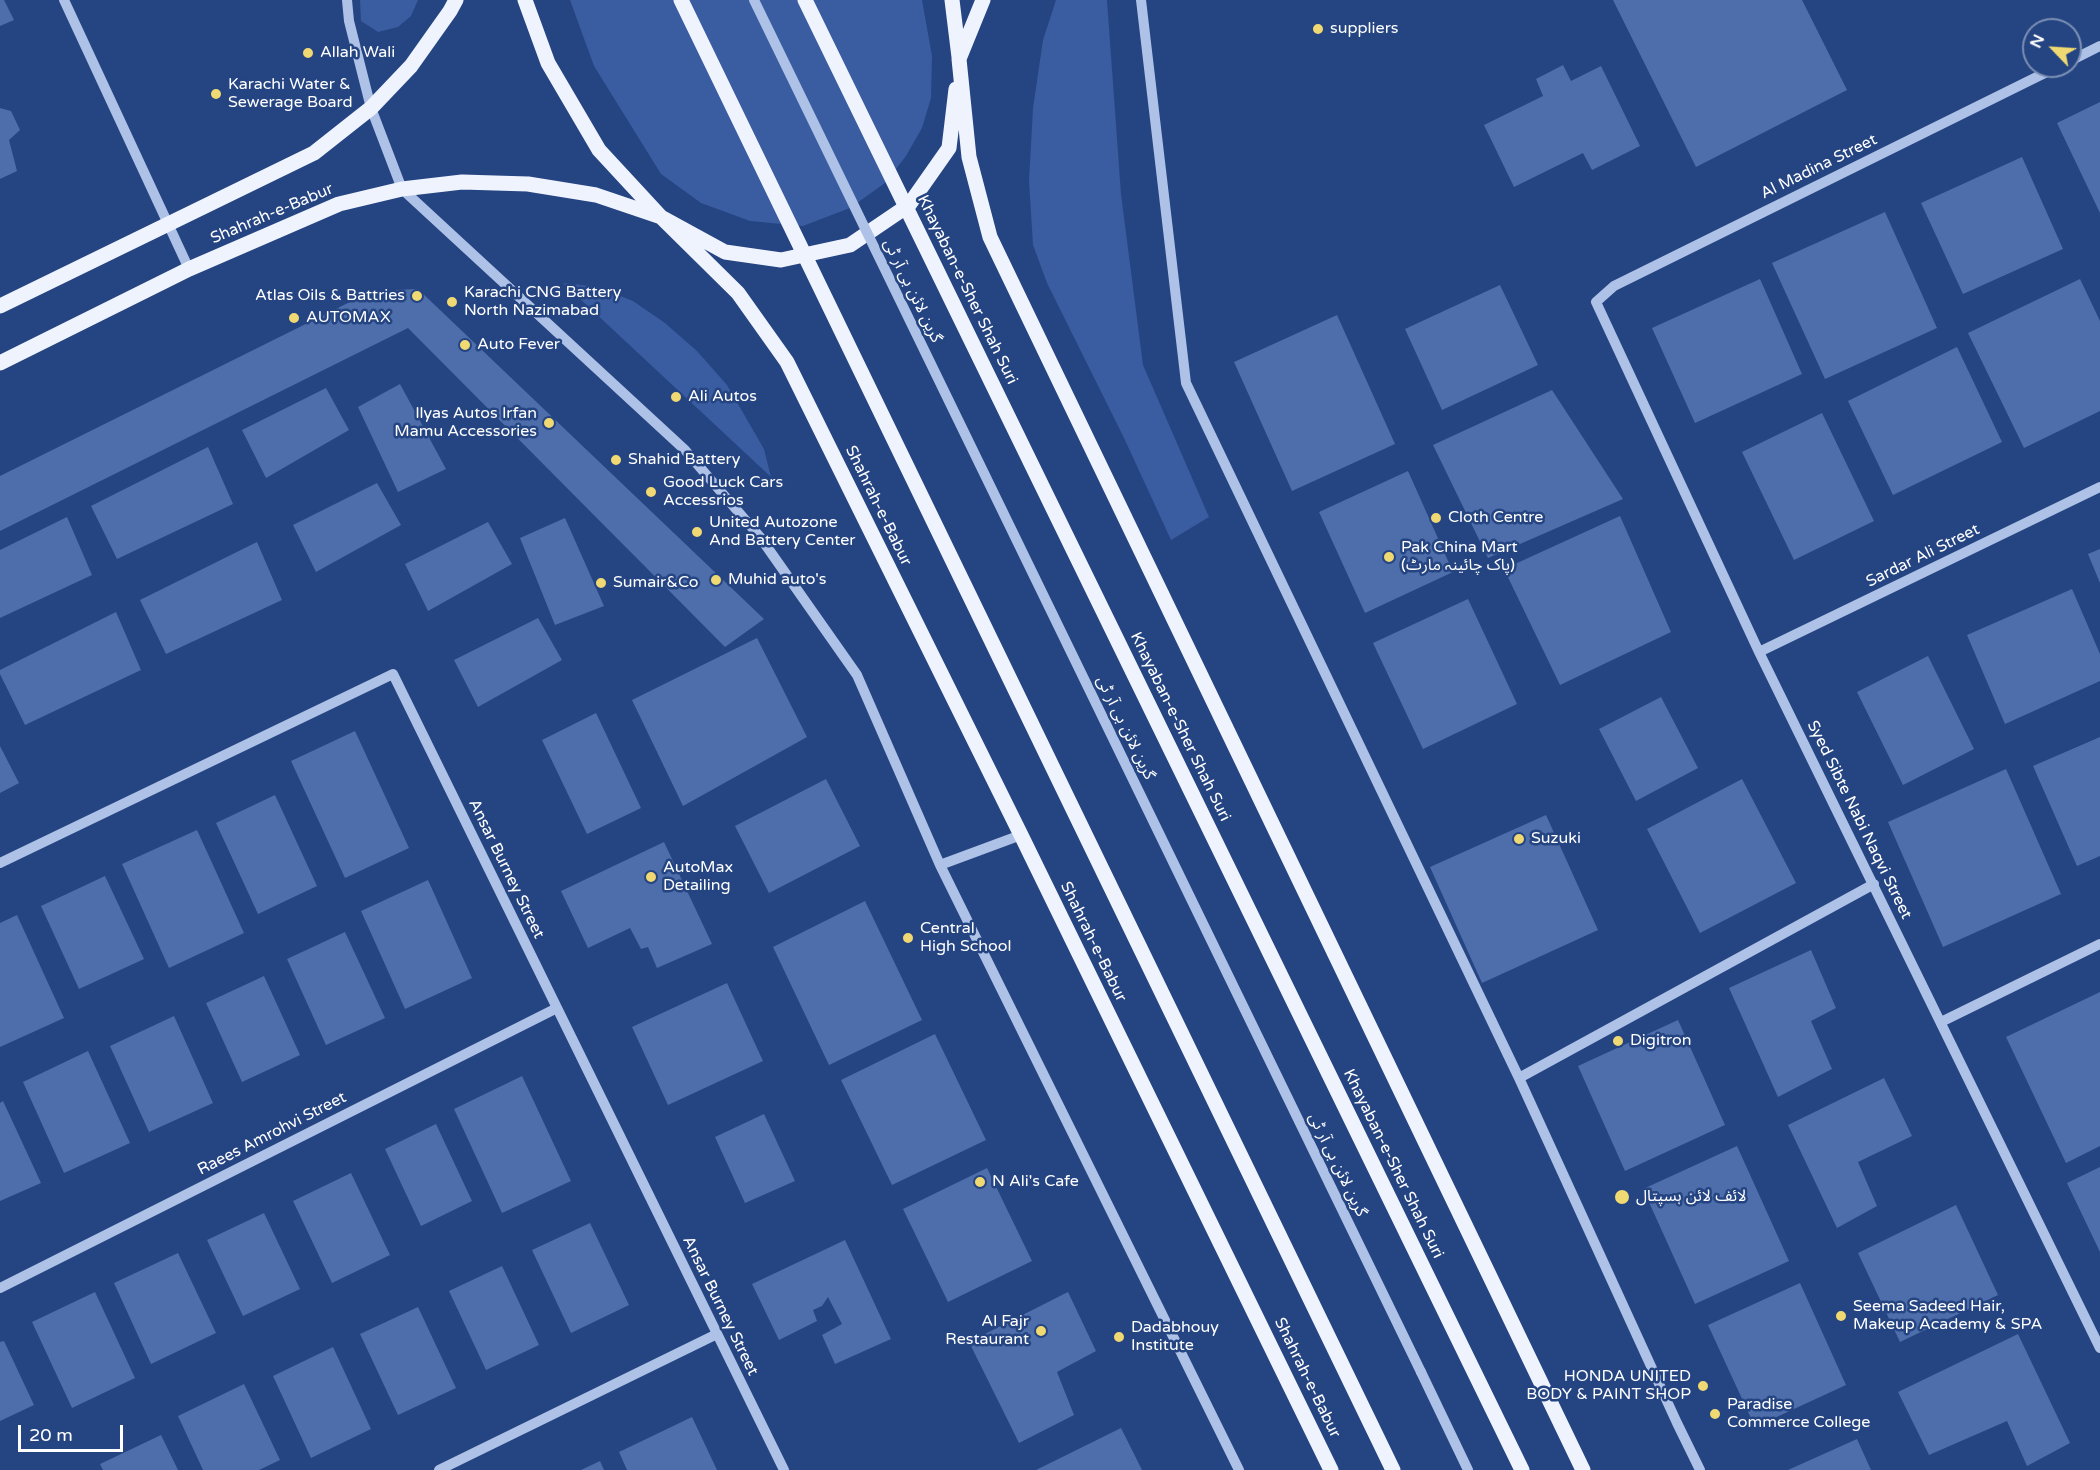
<!DOCTYPE html>
<html>
<head>
<meta charset="utf-8">
<style>
  body { margin:0 }
  #map { position:relative; width:2100px; height:1470px; overflow:hidden; background:#254482; font-family:"Varela Round",sans-serif }
  canvas { display:block }
  .north { position:absolute; left:2022px; top:18px; width:60px; height:60px; box-sizing:border-box; background:#254482; border:2px solid #7c8fb4; border-radius:50%; rotate:295deg; font-size:16px; font-weight:700; line-height:24px; text-align:center; color:#fff }
  .north::after { content:''; display:block; margin:auto; width:21px; height:27px; background:#f0d972; clip-path:polygon(50% 0,100% 100%,50% 72%,0 100%) }
  .scale { position:absolute; left:18px; top:1425px; width:105px; height:27px; box-sizing:border-box; border:3px solid #fff; border-top:0; padding-left:8px; font-size:18px; line-height:21px; white-space:nowrap; color:#fff; -webkit-text-stroke:4px #254482; paint-order:stroke }
</style>
</head>
<body>
<div id="map">
<canvas width="2100" height="1470"></canvas>
<div class="north">N</div>
<div class="scale">20 m</div>
</div>
<script>
const ctx = document.querySelector('canvas').getContext('2d');
ctx.lineJoin = 'round';
function fill(path, color) { ctx.fillStyle = color; ctx.fill(path, 'evenodd'); }
const toPath = rows => new Path2D(rows.map(r => 'M' + r).join(''));
function stroke(path, color, width, dash) { ctx.strokeStyle = color; ctx.lineWidth = width; ctx.lineCap = dash ? 'butt' : 'round'; ctx.setLineDash(dash || []); ctx.stroke(path); }
function drawText(font, color, halo, rows, align = 'center') {
  ctx.font = font + ' "Varela Round","Noto Sans Arabic",sans-serif'; ctx.lineWidth = 5; ctx.setLineDash([]); ctx.textBaseline = 'middle'; ctx.strokeStyle = halo; ctx.fillStyle = color; for (const [text, x, y, turn = 0] of rows) {
    ctx.save(); ctx.translate(x, y); ctx.rotate((+turn || 0) * Math.PI / 180); ctx.textAlign = isNaN(turn) ? turn : align; if (halo) ctx.strokeText(text, 0, 0); ctx.fillText(text, 0, 0); ctx.restore();
  }
}
const green = toPath([
  [360,0,418,0,411,16,398,27,378,32,361,21],
  [570,0,922,0,932,56,931,98,922,128,906,156,885,183,850,208,803,226,750,221,701,203,661,174,594,66],
  [1056,0,1107,0,1121,194,1143,365,1209,517,1171,540,1124,438,1047,283,1033,245,1029,181,1033,108,1043,40],
  [563,283,598,287,633,301,665,323,697,351,727,385,764,449,771,477]
]);
const building = toPath([
  [0,0,4,0,14,20,0,26],
  [1613,0,1802,0,1847,90,1696,167],
  [1563,65,1571,81,1601,66,1640,146,1592,170,1583,153,1514,187,1484,125,1543,96,1536,79],
  [2100,102,2100,213,2057,123],
  [0,108,11,111,20,130,9,140,17,171,0,179],
  [2022,157,2063,249,1963,294,1921,203],
  [1885,212,1937,328,1825,379,1772,263],
  [1760,279,1802,374,1695,423,1652,328],
  [2080,279,2100,321,2100,411,2024,448,1968,333],
  [1500,285,1538,365,1442,410,1405,329],
  [418,289,764,619,725,647,408,328,0,531,0,476,372,291],
  [1337,315,1395,444,1292,491,1234,362],
  [1957,347,2002,442,1893,495,1848,401],
  [400,384,446,469,398,492,358,407],
  [326,388,349,430,266,478,242,430],
  [1552,390,1623,499,1488,558,1433,445],
  [1822,413,1874,521,1794,560,1742,452],
  [208,447,233,504,117,559,91,506],
  [1408,471,1453,572,1365,613,1319,512],
  [377,483,401,525,316,572,293,525],
  [1620,516,1671,632,1560,685,1504,569],
  [67,517,92,575,0,618,0,550],
  [565,518,604,606,555,625,520,538],
  [488,522,512,564,428,611,405,564],
  [257,542,282,600,166,654,140,600],
  [2100,549,2100,583,2088,554],
  [2072,589,2100,654,2100,681,2005,724,1967,635],
  [1468,599,1517,704,1423,749,1373,643],
  [116,612,141,670,25,725,0,674,0,670],
  [538,618,562,660,478,707,454,660],
  [757,638,807,737,683,806,632,700],
  [1928,656,1974,749,1903,785,1857,692],
  [1661,697,1698,768,1636,801,1599,729],
  [596,713,641,808,587,834,542,740],
  [355,731,409,848,345,878,291,761],
  [2100,737,2100,856,2077,866,2033,766],
  [0,746,19,783,0,793],
  [2006,769,2061,894,1943,947,1888,822],
  [826,779,860,846,769,893,735,826],
  [1742,779,1796,883,1700,933,1647,829],
  [275,795,317,886,258,914,216,823],
  [1546,815,1598,930,1482,983,1430,867],
  [197,830,244,933,169,968,122,864],
  [664,842,712,944,657,968,648,947,641,949,630,928,588,948,561,891],
  [105,876,144,959,79,989,41,906],
  [428,880,472,978,405,1009,361,911],
  [865,901,922,1020,829,1065,773,947],
  [17,915,64,1018,0,1047,0,923],
  [345,932,385,1018,326,1045,287,959],
  [1811,950,1836,1008,1811,1021,1832,1069,1778,1097,1729,988],
  [264,976,300,1055,242,1082,206,1003],
  [727,983,763,1061,668,1105,632,1027],
  [2100,992,2100,1146,2066,1163,2006,1037],
  [174,1016,213,1103,149,1132,110,1046],
  [1678,1020,1725,1125,1625,1171,1578,1066],
  [935,1034,986,1140,892,1185,841,1080],
  [88,1051,130,1143,64,1173,23,1082],
  [522,1076,571,1181,502,1213,454,1109],
  [1884,1078,1912,1136,1858,1162,1877,1206,1837,1228,1788,1125],
  [3,1101,41,1183,0,1201,0,1103],
  [764,1114,795,1181,745,1203,715,1137],
  [436,1124,472,1201,421,1226,385,1149],
  [1737,1146,1789,1261,1695,1304,1643,1189],
  [2100,1167,2100,1252,2067,1183],
  [987,1168,1032,1261,948,1302,903,1209],
  [351,1173,390,1255,332,1283,293,1201],
  [1956,1205,1998,1295,1900,1342,1858,1253],
  [264,1213,300,1289,243,1316,207,1240],
  [590,1223,629,1305,571,1333,532,1250],
  [845,1240,891,1339,835,1364,822,1335,842,1324,828,1297,822,1306,813,1310,817,1321,779,1340,752,1284],
  [178,1253,216,1333,151,1364,114,1283],
  [502,1266,539,1345,486,1370,449,1291],
  [1800,1283,1846,1385,1755,1427,1708,1325],
  [95,1292,135,1378,72,1408,32,1322],
  [1068,1292,1096,1351,1057,1372,1074,1415,1019,1443,969,1342],
  [418,1307,456,1388,398,1415,360,1334],
  [2018,1334,2070,1443,2027,1466,2007,1421,1929,1455,1898,1392],
  [4,1341,34,1405,0,1421,0,1342],
  [333,1347,371,1429,311,1458,273,1376],
  [244,1384,280,1460,259,1470,203,1470,178,1416],
  [692,1417,717,1470,627,1470,619,1452],
  [1121,1428,1142,1470,1036,1470],
  [161,1435,178,1470,103,1470,100,1464],
  [1857,1439,1871,1470,1788,1470],
  [600,1461,604,1470,581,1470]
]);
const minor = toPath([
  [64,0,189,269],
  [347,0,349,21,371,108,402,189,685,450,760,537,857,675,940,865,1239,1470],
  [1141,0,1186,383,1519,1078,1677,1423,1700,1470],
  [2070,61,2100,46],
  [2059,66,1614,286,1596,302,1759,652,2100,1348],
  [1759,652,2100,487],
  [0,863,393,674,784,1470],
  [940,865,1021,835],
  [1941,1022,2100,944],
  [1519,1078,1874,884],
  [0,1288,557,1008],
  [1421,1372,1468,1470],
  [439,1470,717,1334]
]);
const major = toPath([
  [525,0,548,63,599,150,661,217,725,252,781,260,850,245,909,205,949,148,956,89],
  [952,0,959,57],
  [983,0,959,59,969,157,990,237,1583,1470],
  [0,306,314,153,371,108,411,66,450,11,456,0],
  [0,363,189,269,339,204,402,189,462,182,528,184,596,195,661,217,738,293,787,362,1021,835,1331,1470]
]);
const minorBridge = toPath([
  [754,0,1421,1372]
]);
const majorBridge = toPath([
  [681,0,1393,1470],
  [805,0,1522,1470]
]);
const markers = [
  [1318,29,6,"#f0d972"],
  [308,53,6,"#f0d972"],
  [216,94,6,"#f0d972"],
  [417,296,6,"#f0d972"],
  [452,302,6,"#f0d972"],
  [294,318,6,"#f0d972"],
  [465,345,6,"#f0d972"],
  [676,397,6,"#f0d972"],
  [549,423,6,"#f0d972"],
  [616,460,6,"#f0d972"],
  [651,492,6,"#f0d972"],
  [1436,518,6,"#f0d972"],
  [697,532,6,"#f0d972"],
  [1389,557,6,"#f0d972"],
  [716,580,6,"#f0d972"],
  [601,583,6,"#f0d972"],
  [1519,839,6,"#f0d972"],
  [651,877,6,"#f0d972"],
  [908,938,6,"#f0d972"],
  [1618,1041,6,"#f0d972"],
  [980,1182,6,"#f0d972"],
  [1622,1197,8,"#f0d972"],
  [1841,1316,6,"#f0d972"],
  [1041,1331,6,"#f0d972"],
  [1119,1337,6,"#f0d972"],
  [1703,1386,6,"#f0d972"],
  [1715,1414,6,"#f0d972"]
];
const poiNames = [
  ["suppliers",1330,29],
  ["Allah Wali",320,53],
  ["Karachi Water &",228,85],
  ["Sewerage Board",228,103],
  ["Karachi CNG Battery",464,293],
  ["North Nazimabad",464,311],
  ["Atlas Oils & Battries",405,296,"right"],
  ["AUTOMAX",306,318],
  ["Auto Fever",477,345],
  ["Ali Autos",688,397],
  ["Ilyas Autos Irfan",537,414,"right"],
  ["Mamu Accessories",537,432,"right"],
  ["Shahid Battery",628,460],
  ["Good Luck Cars",663,483],
  ["Accessrios",663,501],
  ["Cloth Centre",1448,518],
  ["United Autozone",709,523],
  ["And Battery Center",709,541],
  ["Pak China Mart",1401,548],
  ["(پاک چائینہ مارٹ)",1401,566],
  ["Muhid auto's",728,580],
  ["Sumair&Co",613,583],
  ["Suzuki",1531,839],
  ["AutoMax",663,868],
  ["Detailing",663,886],
  ["Central",920,929],
  ["High School",920,947],
  ["Digitron",1630,1041],
  ["N Ali's Cafe",992,1182],
  ["لائف لائن ہسپتال",1636,1197],
  ["Seema Sadeed Hair,",1853,1307],
  ["Makeup Academy & SPA",1853,1325],
  ["Al Fajr",1029,1322,"right"],
  ["Restaurant",1029,1340,"right"],
  ["Dadabhouy",1131,1328],
  ["Institute",1131,1346],
  ["HONDA UNITED",1691,1377,"right"],
  ["BODY & PAINT SHOP",1691,1395,"right"],
  ["Paradise",1727,1405],
  ["Commerce College",1727,1423]
];
const streetNames = [
  ["Al Madina Street",1819,167,-26],
  ["Shahrah-e-Babur",272,214,-23],
  ["Khayaban-e-Sher Shah Suri",967,290,64],
  ["گرین لائن بی آر ٹی",912,291,64],
  ["Shahrah-e-Babur",878,506,64],
  ["Sardar Ali Street",1923,556,-26],
  ["Khayaban-e-Sher Shah Suri",1180,727,64],
  ["گرین لائن بی آر ٹی",1125,728,64],
  ["Syed Sibte Nabi Naqvi Street",1859,820,64],
  ["Ansar Burney Street",506,869,64],
  ["Shahrah-e-Babur",1093,942,64],
  ["Raees Amrohvi Street",272,1134,-27],
  ["Khayaban-e-Sher Shah Suri",1393,1164,64],
  ["گرین لائن بی آر ٹی",1337,1165,64],
  ["Ansar Burney Street",720,1306,64],
  ["Shahrah-e-Babur",1307,1378,64]
];
fill(green, '#3a5ca0');
fill(building, '#4e6dab');
stroke(minor, '#aec1e7', 10);
stroke(major, '#eff3fd', 15);
stroke(minorBridge, '#aec1e7', 10);
stroke(majorBridge, '#eff3fd', 15);
for (const [x, y, r, color] of markers) { const dot = new Path2D(); dot.arc(x, y, r, 0, 2 * Math.PI); ctx.fillStyle = color; ctx.fill(dot); stroke(dot, '#254482', 2); }
drawText('16px', '#fff', '#254482', poiNames, 'left');
drawText('16px', '#fff', '#254482', streetNames);
</script>
</body>
</html>
